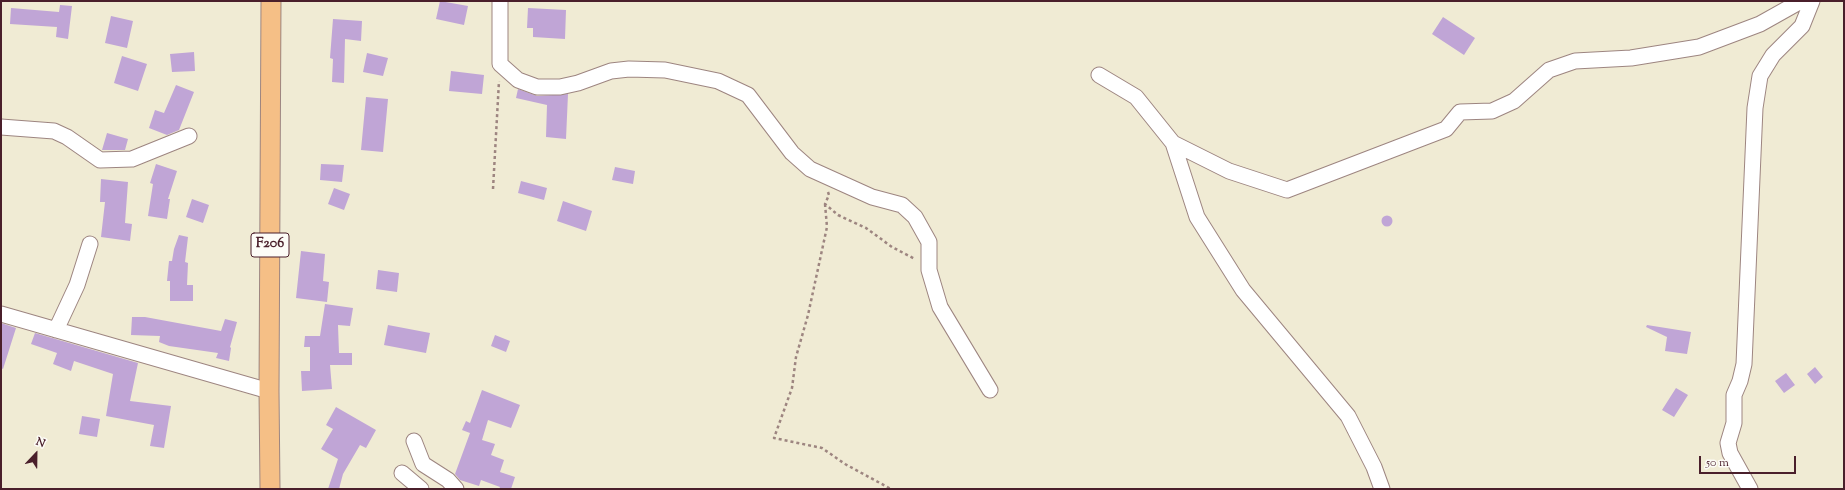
<!DOCTYPE html>
<html>
<head>
<meta charset="utf-8">
<style>
  body { margin:0 }
  #map { position:relative; width:1845px; height:490px; overflow:hidden; background:#f0ebd4; font-family:"Sorts Mill Goudy",serif }
  canvas { display:block }
  .frame { position:absolute; inset:0; border:2px solid #4a1f2b; pointer-events:none }
  .north { position:absolute; left:16px; top:434px; width:40px; height:40px; -webkit-text-stroke:3px #fdfcf7; paint-order:stroke; rotate:22deg; font-size:11px; font-weight:700; line-height:16px; text-align:center; color:#4a1f2b }
  .north::after { content:''; display:block; margin:auto; width:14px; height:18px; background:#4a1f2b; clip-path:polygon(50% 0,100% 100%,50% 72%,0 100%) }
  .scale { position:absolute; left:1699px; top:456px; width:97px; height:18px; box-sizing:border-box; border:2px solid #4a1f2b; border-top:0; padding-left:5px; font-size:12px; line-height:14px; white-space:nowrap; color:#4a1f2b; -webkit-text-stroke:3px #fdfcf7; paint-order:stroke }
</style>
</head>
<body>
<div id="map">
<canvas width="1845" height="490"></canvas>
<div class="frame"></div>
<div class="north">N</div>
<div class="scale">50 m</div>
</div>
<script>
const ctx = document.querySelector('canvas').getContext('2d');
ctx.lineJoin = 'round';
function fill(path, color) { ctx.fillStyle = color; ctx.fill(path, 'evenodd'); }
const toPath = rows => new Path2D(rows.map(r => 'M' + r).join(''));
function stroke(path, color, width, dash) { ctx.strokeStyle = color; ctx.lineWidth = width; ctx.lineCap = dash ? 'butt' : 'round'; ctx.setLineDash(dash || []); ctx.stroke(path); }
function drawText(font, color, halo, rows, align = 'center') {
  ctx.font = font + ' "Sorts Mill Goudy",serif'; ctx.lineWidth = 3.5; ctx.setLineDash([]); ctx.textBaseline = 'middle'; ctx.strokeStyle = halo; ctx.fillStyle = color; for (const [text, x, y, turn = 0] of rows) {
    ctx.save(); ctx.translate(x, y); ctx.rotate((+turn || 0) * Math.PI / 180); ctx.textAlign = isNaN(turn) ? turn : align; if (halo) ctx.strokeText(text, 0, 0); ctx.fillText(text, 0, 0); ctx.restore();
  }
}
const building = toPath([
  [440,1,468,6,464,25,436,19],
  [60,5,72,6,68,39,56,37,57,27,10,24,11,8,59,12],
  [528,8,566,10,565,39,533,37,533,28,527,28],
  [111,16,133,21,127,48,105,43],
  [1443,17,1475,38,1464,55,1432,34],
  [333,19,362,21,361,41,345,39,344,83,332,82,333,59,330,58],
  [194,52,195,71,172,72,170,54],
  [367,53,388,58,383,76,363,72],
  [122,56,147,64,138,91,114,83],
  [451,71,484,75,482,94,449,91],
  [176,85,194,92,179,130,167,135,149,128,155,110,164,113],
  [518,89,537,96,568,94,566,139,546,137,547,105,516,98],
  [366,97,388,99,383,152,361,150],
  [107,133,128,139,125,150,102,150],
  [156,164,177,171,168,199,170,199,167,219,148,216,153,184,150,183],
  [321,164,344,165,342,182,320,180],
  [615,167,635,171,633,184,612,180],
  [101,179,128,182,125,223,132,224,130,241,101,237,105,202,100,202],
  [521,181,547,188,544,200,518,193],
  [334,188,350,194,344,210,328,204],
  [192,199,209,205,203,223,186,217],
  [563,201,592,211,586,231,557,221],
  '1381.5 221a5.5 5.5 0 1 1 11 0a5.5 5.5 0 1 1-11 0Z',
  [179,235,188,237,185,262,188,263,187,285,193,285,193,301,170,301,170,281,167,281,169,261,172,261,174,249],
  [301,251,325,254,323,281,329,282,327,302,296,298],
  [378,270,399,273,397,292,376,289],
  [325,304,353,308,350,326,338,325,339,353,352,353,352,365,330,365,332,389,302,391,301,371,310,371,310,347,304,347,305,336,320,336],
  [132,317,145,317,221,331,225,319,237,322,230,347,231,348,229,361,216,358,218,353,169,346,159,342,160,336,131,335],
  [1,323,16,328,3,369,1,368],
  [388,325,430,333,426,353,384,345],
  [1647,325,1691,332,1687,354,1665,351,1667,337,1646,327],
  [35,333,138,363,130,401,171,406,164,448,150,446,154,425,106,416,113,374,74,361,71,371,53,364,57,353,31,344],
  [495,335,510,341,506,352,491,346],
  [1815,367,1823,377,1815,384,1807,374],
  [1786,373,1795,385,1784,393,1775,381],
  [1676,388,1688,395,1674,417,1662,410],
  [482,390,520,405,511,428,488,420,482,440,495,444,491,455,504,460,500,472,515,477,511,489,499,489,500,487,481,480,479,486,460,480,455,474,470,433,462,430,466,421,470,423],
  [336,407,376,430,366,448,360,445,343,474,339,489,328,489,338,459,321,449,333,429,326,425],
  [82,416,100,419,97,437,79,434]
]);
const path = toPath([
  [493,189,499,81],
  [828,192,829,195,825,204,838,215,866,228,892,247,915,259],
  [825,204,827,227,808,315,796,357,792,388,774,438,822,448,845,464,891,489]
]);
const minor = toPath([
  [500,1,500,64,518,80,537,87,560,87,578,83,611,71,629,69,665,70,718,81,748,95,792,153,810,169,872,197,902,205,915,217,929,242,929,270,940,307,990,390],
  [1099,75,1136,97,1173,143,1197,217,1243,290,1348,416,1374,467,1382,489],
  [1,127,54,131,67,137,100,160,132,159,189,136],
  [1173,143,1229,171,1287,190,1446,129,1460,112,1492,111,1514,101,1549,70,1575,61,1631,58,1699,47,1760,24,1801,1],
  [1,314,269,391],
  [56,330,77,285,90,244],
  [414,441,423,464,448,480,456,489],
  [402,473,421,489],
  [1750,489,1730,453,1728,443,1734,423,1734,395,1740,381,1744,364,1755,108,1760,76,1773,55,1802,26,1812,1]
]);
const major = toPath([
  [270,489,269,391,271,1]
]);
const shields = [
  [270,245,38]
];
const shieldNames = [
  ["F206",270,245]
];
fill(building, '#c0a5d6');
stroke(minor, '#9d8580', 17);
stroke(major, '#9d8580', 21);
stroke(path, '#9d8580', 2.5, [3, 3]);
stroke(minor, '#fff', 15);
stroke(major, '#f5bf86', 19);
for (const [x, y, w] of shields) { const box = new Path2D(); box.roundRect(x - w / 2, y - 12, w, 24, 3); ctx.fillStyle = '#fdfcf7'; ctx.fill(box); stroke(box, '#4a1f2b', 1); }
drawText('bold 14px', '#4a1f2b', null, shieldNames);
</script>
</body>
</html>
